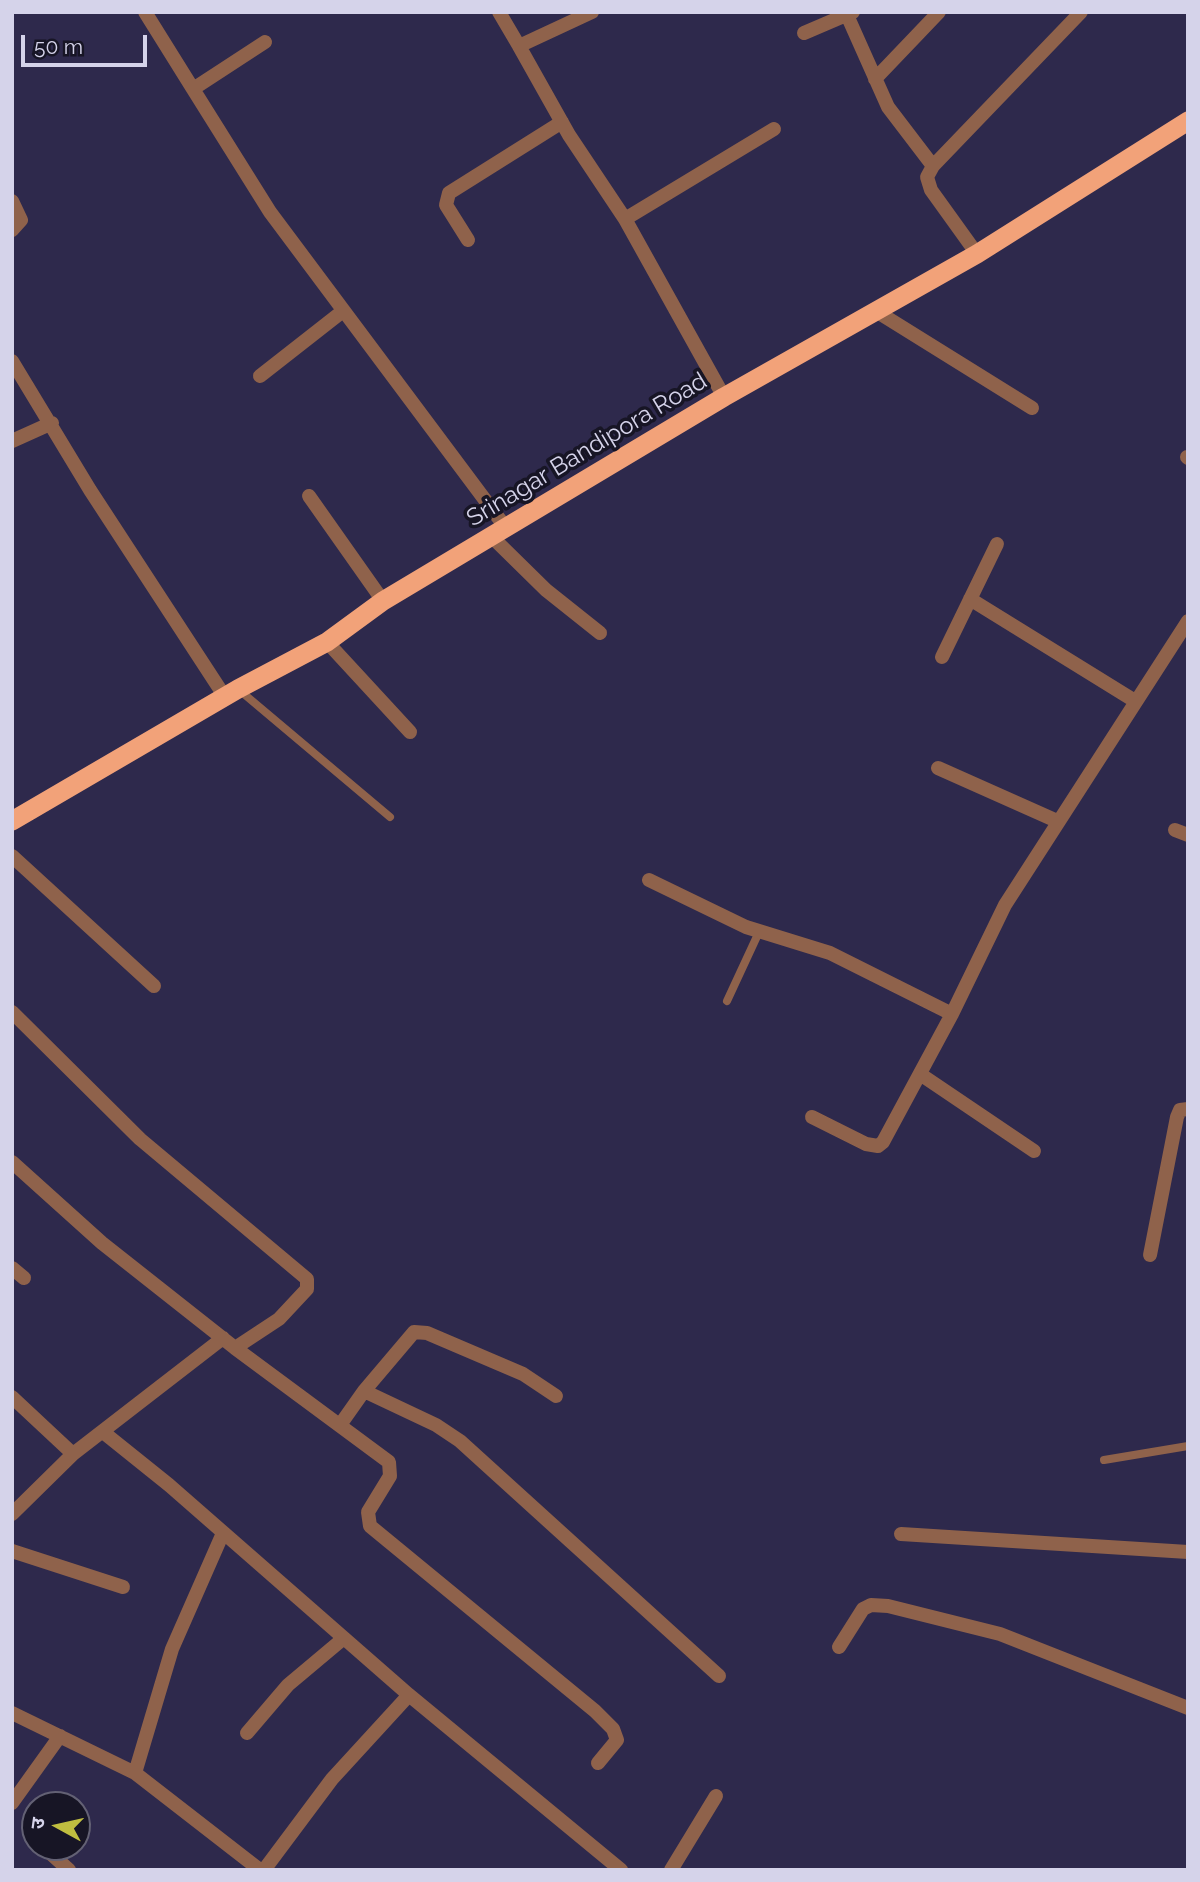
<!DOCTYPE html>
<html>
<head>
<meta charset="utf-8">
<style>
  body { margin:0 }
  #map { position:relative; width:1200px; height:1882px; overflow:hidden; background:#2e294c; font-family:Raleway,"Noto Sans Devanagari",sans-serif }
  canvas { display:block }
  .frame { position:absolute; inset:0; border:14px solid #d5d3ea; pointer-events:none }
  .north { position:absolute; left:21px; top:1791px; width:70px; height:70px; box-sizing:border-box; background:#171525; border:2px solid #636174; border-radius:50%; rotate:278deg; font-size:19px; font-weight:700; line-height:28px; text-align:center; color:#d5d3ea }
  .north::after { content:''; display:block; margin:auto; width:24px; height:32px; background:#c0be40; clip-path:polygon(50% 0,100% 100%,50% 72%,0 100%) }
  .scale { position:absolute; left:21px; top:35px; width:126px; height:32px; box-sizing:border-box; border:4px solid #d5d3ea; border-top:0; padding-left:9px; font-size:21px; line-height:24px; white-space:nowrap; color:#d5d3ea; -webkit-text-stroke:5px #171525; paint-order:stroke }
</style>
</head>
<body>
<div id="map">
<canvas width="1200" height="1882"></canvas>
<div class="frame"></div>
<div class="north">उ</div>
<div class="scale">50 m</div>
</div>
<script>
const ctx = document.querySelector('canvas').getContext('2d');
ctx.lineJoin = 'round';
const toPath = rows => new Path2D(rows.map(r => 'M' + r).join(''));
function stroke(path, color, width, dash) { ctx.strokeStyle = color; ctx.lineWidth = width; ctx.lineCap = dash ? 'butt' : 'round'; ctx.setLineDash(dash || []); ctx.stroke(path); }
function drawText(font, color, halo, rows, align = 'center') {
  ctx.font = font + ' Raleway,sans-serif'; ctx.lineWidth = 7; ctx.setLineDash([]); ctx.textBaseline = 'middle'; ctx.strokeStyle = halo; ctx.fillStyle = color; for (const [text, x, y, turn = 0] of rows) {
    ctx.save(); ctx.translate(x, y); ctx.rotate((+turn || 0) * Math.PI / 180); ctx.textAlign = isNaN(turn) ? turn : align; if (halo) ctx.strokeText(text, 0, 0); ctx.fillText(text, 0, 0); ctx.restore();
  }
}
const service = toPath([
  [238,689,390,817],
  [727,1001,759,932],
  [1104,1460,1188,1446]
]);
const minor = toPath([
  [145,12,193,89],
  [499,12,519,46],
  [592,12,519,46,569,135,625,219,724,397],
  [847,15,888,107,933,166],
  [804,33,853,12],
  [265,42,193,89,270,212,506,528],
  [875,79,939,12],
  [12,201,21,220,12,230],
  [625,219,774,129],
  [468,240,446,205,449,193,562,122],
  [977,254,931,190,927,177,933,166,1081,12],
  [876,311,1032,408],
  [12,361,90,490,225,697],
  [260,376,343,311],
  [12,441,52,423],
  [1187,457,1188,458],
  [309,496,383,601],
  [491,536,546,590,600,633],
  [970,599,1135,701],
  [327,642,410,732],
  [942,657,997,544],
  [938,768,1057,821],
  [1175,830,1188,835],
  [12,856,154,986],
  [649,880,746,927,830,953,952,1014],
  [12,1012,140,1139,307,1279,307,1289,279,1319,235,1348],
  [920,1074,1034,1151],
  [812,1117,866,1144,878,1146,883,1142,952,1014,1005,905,1188,621],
  [12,1162,102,1243,235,1348,389,1462,390,1476,368,1512,370,1526,595,1711,613,1729,617,1740,598,1763],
  [1150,1255,1177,1117,1180,1110,1188,1109],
  [12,1268,24,1278],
  [364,1391,436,1425,460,1441,719,1676],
  [12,1397,73,1454],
  [340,1425,364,1391,414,1332,427,1333,523,1374,556,1396],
  [103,1432,169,1485,409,1695,621,1870],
  [12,1514,73,1454,223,1338],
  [901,1534,1188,1552],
  [12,1551,123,1587],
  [839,1647,863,1609,871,1605,888,1606,1000,1634,1188,1708],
  [12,1713,135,1773,260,1870],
  [247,1733,288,1685,344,1638],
  [135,1773,172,1649,223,1533],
  [12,1803,60,1736],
  [48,1851,69,1870],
  [264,1870,332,1779,409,1695],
  [671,1870,716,1796]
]);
const trunk = toPath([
  [12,821,238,689,327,642,383,601,724,397,977,254,1188,121]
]);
const streetNames = [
  ["Srinagar Bandipora Road",587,450,-31]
];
stroke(service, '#8f624b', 8);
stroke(minor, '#8f624b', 14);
stroke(trunk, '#f2a279', 19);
drawText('24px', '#d5d3ea', '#171525', streetNames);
</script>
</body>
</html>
